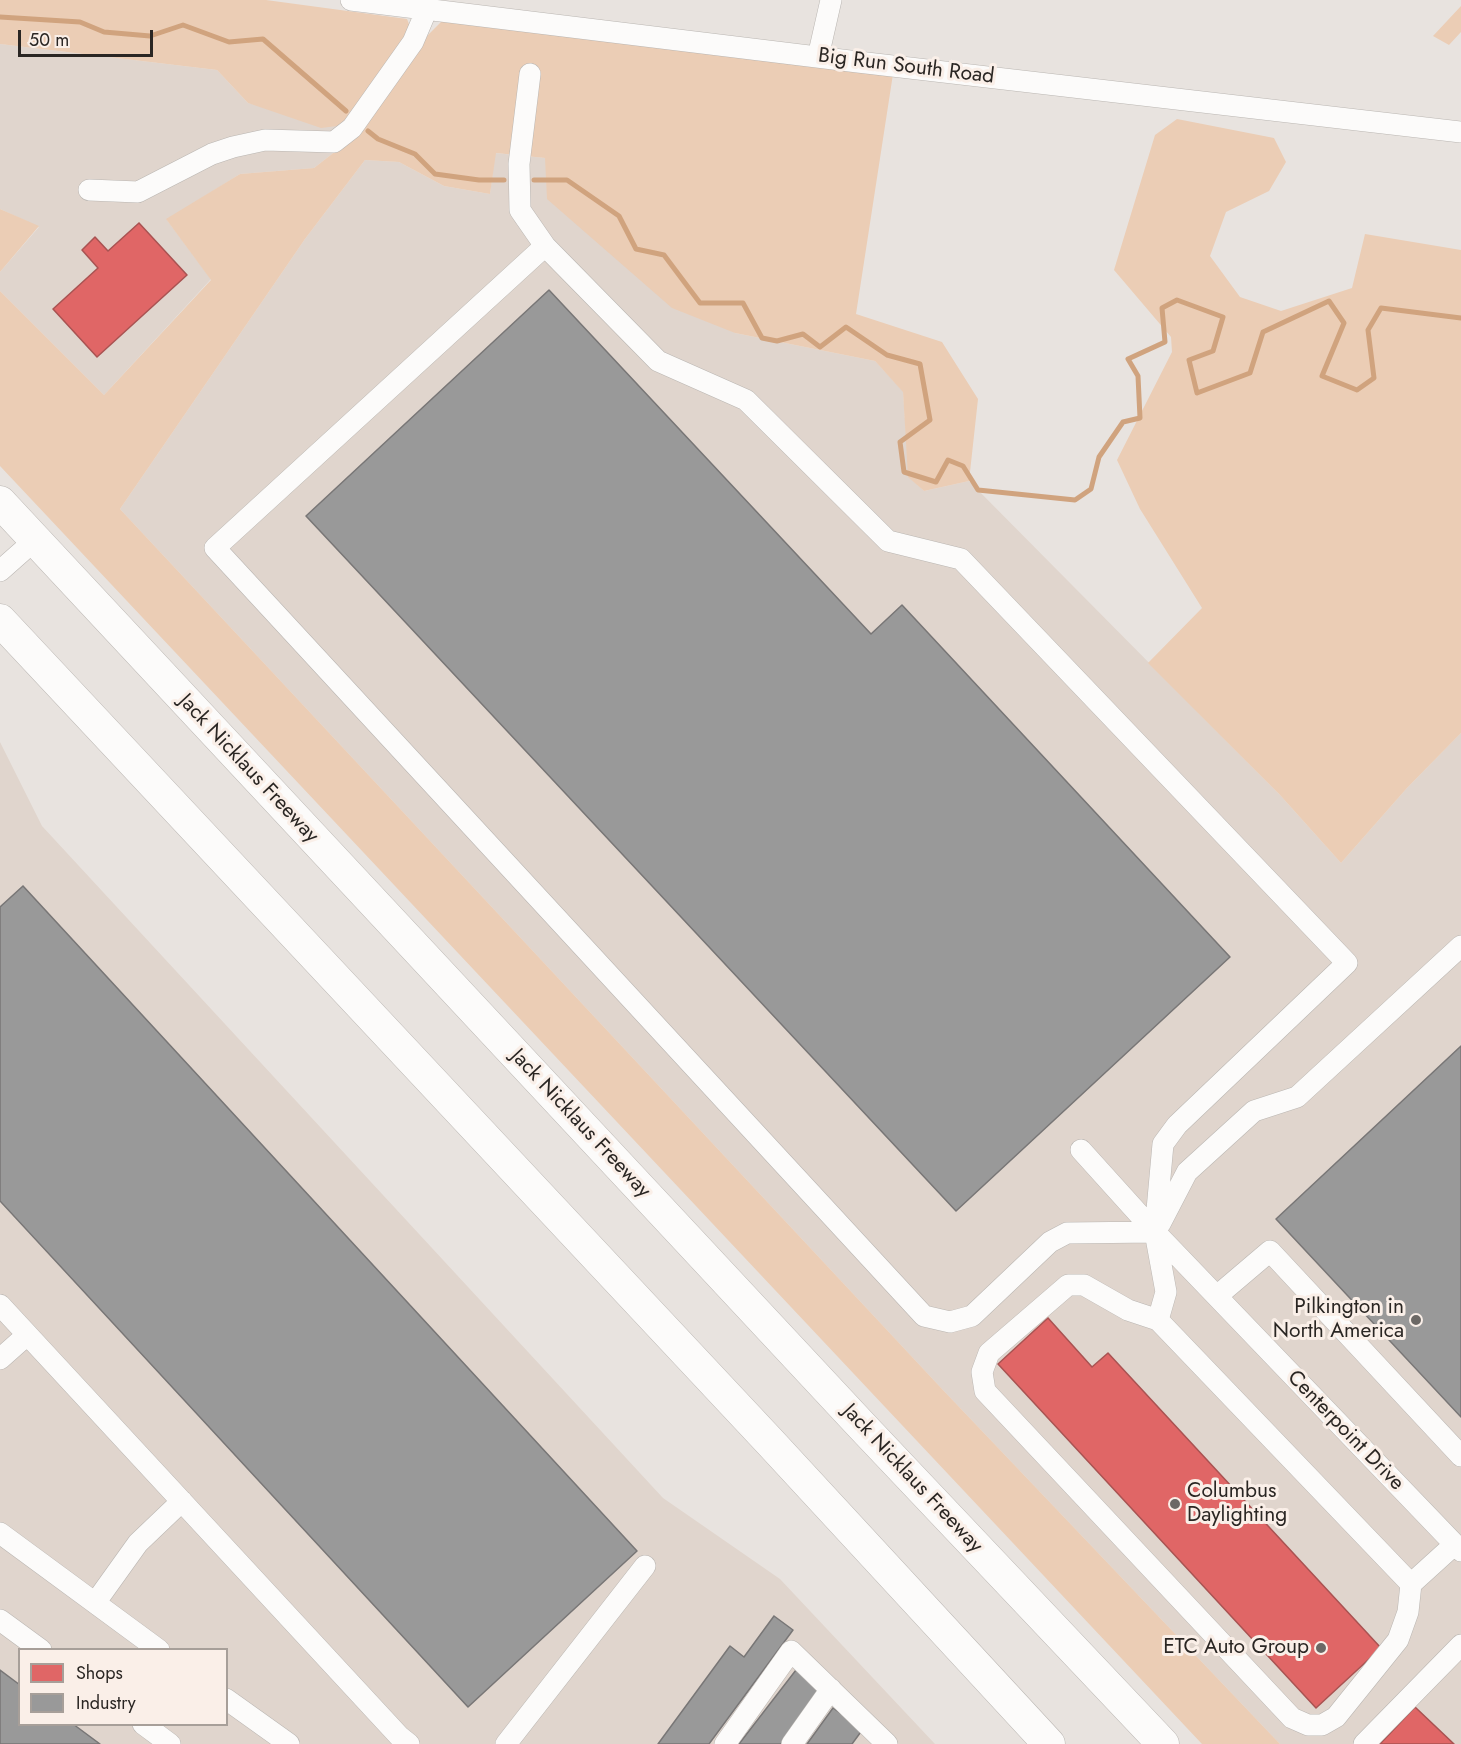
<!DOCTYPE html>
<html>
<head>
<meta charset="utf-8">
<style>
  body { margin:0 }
  #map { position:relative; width:1461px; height:1744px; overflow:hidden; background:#e8e3df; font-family:Jost,sans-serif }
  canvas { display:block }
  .legend { position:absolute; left:18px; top:1648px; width:210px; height:78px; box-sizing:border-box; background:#faefe8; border:2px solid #a79f99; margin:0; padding:8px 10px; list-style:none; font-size:18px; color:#2a2623 }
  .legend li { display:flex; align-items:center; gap:12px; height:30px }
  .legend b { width:30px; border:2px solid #a79f99 }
  .scale { position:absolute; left:18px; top:30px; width:135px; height:27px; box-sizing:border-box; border:3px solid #2a2623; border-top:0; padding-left:8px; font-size:18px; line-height:21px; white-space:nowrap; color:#2a2623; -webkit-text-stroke:4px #faefe8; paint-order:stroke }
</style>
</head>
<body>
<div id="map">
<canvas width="1461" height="1744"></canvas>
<ul class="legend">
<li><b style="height:16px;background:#e06666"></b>Shops</li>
<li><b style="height:16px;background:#999"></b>Industry</li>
</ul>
<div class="scale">50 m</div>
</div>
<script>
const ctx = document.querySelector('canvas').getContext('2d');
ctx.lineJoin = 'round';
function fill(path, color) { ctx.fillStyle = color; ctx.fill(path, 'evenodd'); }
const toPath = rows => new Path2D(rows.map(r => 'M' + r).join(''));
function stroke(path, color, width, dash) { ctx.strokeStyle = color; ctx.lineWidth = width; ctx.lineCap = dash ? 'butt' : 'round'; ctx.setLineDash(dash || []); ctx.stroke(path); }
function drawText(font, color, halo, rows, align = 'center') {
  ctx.font = font + ' Jost,sans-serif'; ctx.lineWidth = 6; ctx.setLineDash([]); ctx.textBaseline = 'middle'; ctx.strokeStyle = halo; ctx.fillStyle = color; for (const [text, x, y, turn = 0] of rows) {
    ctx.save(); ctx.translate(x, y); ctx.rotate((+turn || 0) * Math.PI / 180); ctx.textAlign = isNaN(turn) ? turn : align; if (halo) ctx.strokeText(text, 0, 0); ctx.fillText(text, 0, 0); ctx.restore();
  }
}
const built = toPath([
  [0,44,217,70,248,103,345,125,355,136,314,168,240,174,167,220,211,279,104,395,0,291,0,272,39,227,0,209],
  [495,153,545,158,735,333,875,361,903,391,909,477,924,491,969,481,1280,795,1341,863,1407,788,1461,733,1461,1744,1280,1744,943,1390,120,509,305,239,365,160,399,162,444,186,490,194],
  [0,742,42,826,663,1498,780,1579,935,1744,0,1744],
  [20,1650,226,1650,226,1724,20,1724]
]);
const green = toPath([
  [0,0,266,0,407,19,412,32,345,125,321,128,248,103,217,70,0,44],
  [1461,6,1461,32,1449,45,1433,36],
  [444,19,893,74,856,314,942,342,978,399,969,481,924,491,908,477,903,392,875,361,735,333,672,308,547,199,545,158,496,153,490,194,444,186,399,162,365,160,305,239,120,509,943,1390,1280,1744,1202,1744,0,466,0,291,104,395,211,280,166,219,240,174,314,168,355,136,428,35],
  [1177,119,1274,138,1286,162,1269,191,1226,212,1210,256,1240,297,1281,311,1352,288,1365,234,1461,250,1461,733,1407,788,1341,863,1280,795,1148,663,1202,608,1140,509,1117,460,1172,352,1171,337,1114,270,1155,135],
  [0,209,39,226,0,272]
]);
const shops = toPath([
  [139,223,187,275,97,357,53,309,98,268,82,250,95,237,108,251,139,223],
  [1048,1318,1092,1367,1108,1353,1381,1648,1316,1708,998,1364,1048,1318],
  [1415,1707,1454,1744,1380,1744,1415,1707]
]);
const industry = toPath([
  [549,290,871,634,902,605,1230,957,956,1211,306,516,549,290],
  [23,886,637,1551,468,1707,0,1201,0,907,23,886],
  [1461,1046,1461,1417,1276,1219,1461,1046],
  [774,1616,793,1630,709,1744,658,1744,730,1646,744,1657,774,1616],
  [0,1670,20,1685,20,1724,73,1724,100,1744,0,1744,0,1670],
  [796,1670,822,1690,781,1744,739,1744,796,1670],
  [833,1708,863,1729,852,1744,807,1744,833,1708]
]);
const stream = toPath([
  [0,17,80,22,104,32,150,36,183,25,229,42,263,39,346,111],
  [368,131,378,139,415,154,435,174,479,180,504,180],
  [534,180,567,180,619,216,636,249,664,255,700,303,743,303,762,338,777,341,803,334,820,347,846,327,887,355,920,364,930,420,900,442,904,472,936,482,948,460,963,466,978,490,1075,500,1091,489,1099,457,1123,422,1140,418,1138,376,1128,359,1165,342,1162,308,1177,300,1223,317,1213,351,1189,360,1197,393,1250,373,1263,332,1329,301,1344,323,1322,376,1357,390,1374,378,1368,330,1381,308,1461,318]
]);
const minor = toPath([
  [351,0,858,62,1461,132],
  [818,57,831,0],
  [530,74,519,164,520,210,545,246,215,548,924,1316,950,1322,972,1316,1050,1242,1067,1233,1155,1232],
  [89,190,138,192,212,154,233,147,265,140,334,142,352,128,413,42,427,9],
  [545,246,658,361,746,400,888,541,961,559,1347,963,1177,1125,1163,1144,1155,1232,1166,1292,1158,1320],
  [0,571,35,540],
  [1081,1150,1155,1232,1461,1551],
  [1160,1224,1187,1172,1254,1111,1297,1097,1461,946],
  [1217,1296,1270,1251,1461,1456],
  [0,1305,399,1736,409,1744],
  [0,1359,27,1335],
  [0,1533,159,1650],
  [1411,1584,1158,1320,1128,1310,1084,1285,1068,1285,989,1353,982,1372,985,1391,1292,1718,1308,1725,1322,1725,1336,1717,1398,1640,1408,1612,1411,1584,1454,1545],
  [95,1603,138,1543,182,1501],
  [0,1620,41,1650],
  [226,1699,289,1744],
  [143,1724,170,1744],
  [506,1744,645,1566],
  [725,1744,791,1651,887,1744],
  [792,1744,831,1689],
  [1364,1744,1461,1645]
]);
const highway = toPath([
  [0,502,861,1425,1163,1744],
  [0,620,770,1442,1049,1744]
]);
const markers = [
  [1416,1320,6,"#6c6865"],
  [1175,1504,6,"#6c6865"],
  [1321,1648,6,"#6c6865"]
];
const streetNames = [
  ["Big Run South Road",906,67,7],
  ["Jack Nicklaus Freeway",248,769,47],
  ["Jack Nicklaus Freeway",580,1124,47],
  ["Centerpoint Drive",1345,1431,46],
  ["Jack Nicklaus Freeway",912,1479,47]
];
const poiNames = [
  ["Pilkington in",1404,1308],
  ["North America",1404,1332],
  ["Columbus",1187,1492,"left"],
  ["Daylighting",1187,1516,"left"],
  ["ETC Auto Group",1309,1648]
];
fill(built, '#e0d5cd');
fill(green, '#ebcdb5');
fill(shops, '#e06666');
stroke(shops, '#a95352', 1.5);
fill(industry, '#999');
stroke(industry, '#787676', 1.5);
stroke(stream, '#d0a37e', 5);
stroke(minor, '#bab6b2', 22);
stroke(highway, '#bab6b2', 33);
stroke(minor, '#fcfbfa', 21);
stroke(highway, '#fcfbfa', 32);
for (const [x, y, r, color] of markers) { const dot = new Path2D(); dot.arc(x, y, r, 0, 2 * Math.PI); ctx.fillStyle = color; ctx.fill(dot); stroke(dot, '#faefe8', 2); }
drawText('21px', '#2a2623', '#faefe8', streetNames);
drawText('21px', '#2a2623', '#faefe8', poiNames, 'right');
</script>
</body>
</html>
